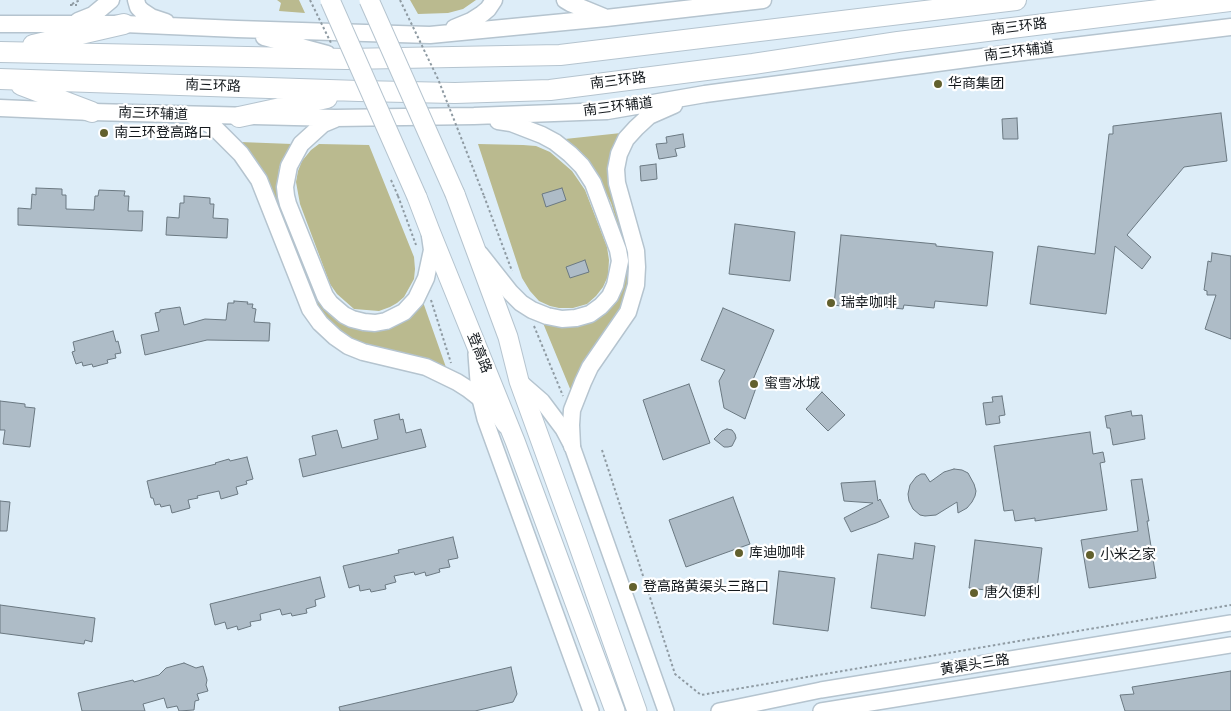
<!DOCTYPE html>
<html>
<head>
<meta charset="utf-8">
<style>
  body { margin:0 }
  canvas { display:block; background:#ddedf8 }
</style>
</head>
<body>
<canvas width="1231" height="711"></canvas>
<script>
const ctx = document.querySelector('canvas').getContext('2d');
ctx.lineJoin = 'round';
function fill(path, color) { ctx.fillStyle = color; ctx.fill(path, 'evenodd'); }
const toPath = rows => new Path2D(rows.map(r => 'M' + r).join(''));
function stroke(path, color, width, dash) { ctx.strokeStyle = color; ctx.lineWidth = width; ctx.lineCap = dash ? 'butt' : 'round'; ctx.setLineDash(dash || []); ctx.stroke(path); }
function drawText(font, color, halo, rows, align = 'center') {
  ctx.font = font + ' "Noto Serif","Noto Sans SC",serif'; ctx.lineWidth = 4.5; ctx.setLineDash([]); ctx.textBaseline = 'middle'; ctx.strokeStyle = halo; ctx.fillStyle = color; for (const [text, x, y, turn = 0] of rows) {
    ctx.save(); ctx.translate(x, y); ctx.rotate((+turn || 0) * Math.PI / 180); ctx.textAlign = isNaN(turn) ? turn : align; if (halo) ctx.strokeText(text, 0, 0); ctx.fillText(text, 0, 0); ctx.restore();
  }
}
const green = toPath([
  [277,0,299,0,305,13,279,11,281,3],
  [410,0,476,0,463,9,448,13,418,14],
  [621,133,617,142,631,254,628,297,571,391,543,323,564,327,578,326,593,320,606,312,616,301,622,289,626,277,627,265,625,247,611,203,596,172,587,158,578,149,565,139],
  [240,142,292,144,283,158,279,168,278,181,278,193,323,306,333,317,343,324,382,329,395,326,405,321,414,313,423,302,448,373,372,349,346,337,326,318,316,304,266,178,259,164,250,152],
  [319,144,369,145,414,257,415,269,414,279,404,297,397,303,390,307,379,311,354,309,337,294,330,284,300,204,296,182,298,171,302,161,311,150],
  [478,144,523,145,536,146,550,152,572,171,585,190,607,247,609,260,608,276,603,287,596,296,587,304,573,308,559,308,550,306,539,301,530,291,522,278]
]);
const building = toPath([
  [1221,113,1227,161,1184,167,1127,235,1151,257,1142,269,1115,246,1106,314,1030,304,1038,246,1095,254,1109,134,1113,134,1113,126,1221,113],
  [1017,118,1018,139,1003,139,1002,119,1017,118],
  [683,134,685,147,675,149,677,156,659,159,656,144,667,143,666,137,683,134],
  [656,164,657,179,641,181,640,166,656,164],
  [36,188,62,189,62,195,66,195,66,209,94,210,95,196,98,196,99,190,125,191,124,196,129,196,128,211,143,211,142,231,18,225,18,208,31,209,32,194,36,195,36,188],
  [562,188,566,200,546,207,542,194,562,188],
  [184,196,210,198,210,204,214,204,213,218,228,219,227,238,166,235,167,217,179,218,180,203,184,203,184,196],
  [735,224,795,232,790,281,729,274,735,224],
  [841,235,936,244,936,246,993,252,987,306,935,301,934,308,904,305,903,309,847,303,847,307,834,305,841,235],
  [1212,253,1231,256,1231,339,1205,329,1216,295,1207,295,1207,291,1204,290,1208,261,1211,262,1212,253],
  [585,260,589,272,570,278,566,267,585,260],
  [234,301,248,302,247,304,253,304,252,308,256,309,254,322,270,323,269,341,207,340,145,355,141,335,159,331,155,313,160,312,160,310,180,307,184,325,205,319,226,320,228,303,234,303,234,301],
  [723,308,774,330,752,382,757,385,745,419,724,408,719,381,725,370,701,360,723,308],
  [113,331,116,342,118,341,121,353,115,354,116,358,107,360,108,363,93,367,92,364,83,366,82,362,76,364,72,352,75,351,73,342,113,331],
  [689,384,710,443,663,460,643,400,689,384],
  [822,392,845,415,828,431,806,409,822,392],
  [1002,396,1005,415,999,416,1000,423,986,425,983,403,993,402,992,397,1002,396],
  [0,401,25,404,25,407,35,408,30,447,3,444,5,430,0,430,0,401],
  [1131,411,1132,416,1142,415,1145,439,1113,445,1110,428,1107,428,1105,416,1131,411],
  [399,414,400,420,403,419,406,433,421,429,426,447,303,477,299,459,316,455,312,436,337,430,342,448,378,439,374,420,399,414],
  [727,429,732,430,735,434,736,438,732,446,728,447,724,447,714,439,722,431,727,429],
  [1090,432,1093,454,1103,452,1105,462,1100,463,1107,510,1035,521,1035,518,1015,521,1013,510,1004,511,994,446,1090,432],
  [247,457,253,479,246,481,247,484,236,487,238,494,221,499,219,491,197,496,198,498,188,500,190,508,172,513,170,505,161,507,160,504,155,505,153,498,151,498,147,481,216,464,215,463,229,459,230,461,247,457],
  [954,469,962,470,968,473,974,484,976,491,975,496,972,502,967,508,958,513,957,502,936,515,925,516,920,515,913,509,909,501,908,494,910,485,916,477,921,474,925,474,930,482,944,472,954,469],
  [1142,479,1149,521,1147,521,1156,578,1089,588,1081,540,1138,531,1131,480,1142,479],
  [875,481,878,501,880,499,889,517,876,523,851,532,844,518,873,503,844,501,841,483,875,481],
  [733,497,750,544,686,567,669,520,733,497],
  [0,501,10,502,7,531,0,531,0,501],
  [453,537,458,558,448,560,450,567,439,569,440,572,426,576,425,572,415,575,414,572,394,576,396,582,385,585,386,589,371,592,370,589,360,591,359,585,349,588,343,566,399,553,398,550,453,537],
  [975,540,1042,548,1036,596,969,588,975,540],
  [915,543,935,546,925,616,871,608,878,554,913,559,915,543],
  [779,571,835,578,828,631,773,624,779,571],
  [320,577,325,597,315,600,316,606,306,609,307,613,292,616,291,613,282,615,280,609,260,614,261,620,250,622,251,626,238,630,237,626,227,629,225,622,215,625,210,604,320,577],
  [0,605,95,618,92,642,85,640,84,644,0,633,0,605],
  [184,663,196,668,203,666,207,680,206,685,208,691,197,694,199,700,195,701,194,710,179,711,177,706,167,708,164,698,143,704,145,711,82,711,78,693,133,680,134,682,159,675,166,668,184,663],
  [511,667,517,694,513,702,475,711,340,711,339,707,511,667],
  [1231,671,1231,711,1125,711,1120,695,1134,694,1132,687,1231,671]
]);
const path = toPath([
  [72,4,80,0],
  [70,5,77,5],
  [398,196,416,245],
  [484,196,512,271],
  [431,300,451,363],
  [534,326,563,396],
  [602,450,675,674,701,695,1231,605]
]);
const tertiary = toPath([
  [476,354,479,395,485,419,591,711],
  [519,381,542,401,563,429,572,446,666,711],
  [719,711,821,690,1231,623],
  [821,711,1231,645]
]);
const secondary = toPath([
  [136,0,138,7,142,11,151,17,166,22],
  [565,0,570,3,604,17],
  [78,21,93,15,111,0],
  [0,24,124,24,237,29,430,35,606,18,763,0],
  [454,28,471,21,482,14,488,9,494,0],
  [264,37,327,54],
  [0,108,92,112,335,118,474,116,607,111,705,94,982,57,1231,27],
  [194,117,201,120,214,127,241,154,259,180,310,309,320,323,335,337,348,346,363,352,426,367,457,382,468,389,486,403,501,419,505,425],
  [335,119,323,124,301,144,289,166,285,187,286,196,288,204,325,296,330,303,344,315,352,319,364,322,375,323,386,321,404,312,416,299,426,278,432,250,430,236],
  [480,254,510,292,521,303,532,310,547,316,562,319,576,318,590,314,601,306,610,296,615,285,620,261,618,250,593,183,582,166,570,154,555,142,542,135,511,123,498,121],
  [572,446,571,425,572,410,583,382,590,367,628,312,636,285,637,267,636,251,617,183,616,169,619,154,626,139,636,128,649,116,674,105]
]);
const primary = toPath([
  [455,194,508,337,519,381,576,538,637,711],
  [417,197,430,231,515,441,615,711]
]);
const trunk = toPath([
  [33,45,124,24],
  [0,52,346,59,560,55,1016,0],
  [0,79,359,91,455,93,550,90,753,64,898,42,1231,1],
  [21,85,92,112],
  [239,117,327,98]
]);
const pathBridge = toPath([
  [310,0,331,43],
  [400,0,438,79,484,196],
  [391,180,398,196]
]);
const primaryBridge = toPath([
  [330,0,417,197],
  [369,0,455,194]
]);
const markers = [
  [938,84,5,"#62602d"],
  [104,133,5,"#62602d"],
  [831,303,5,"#62602d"],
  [754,384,5,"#62602d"],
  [739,553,5,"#62602d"],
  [1090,555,5,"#62602d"],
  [633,587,5,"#62602d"],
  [974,593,5,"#62602d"]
];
const streetNames = [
  ["南三环路",1019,27,-7],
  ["南三环辅道",1019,52,-7],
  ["南三环路",618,81,-7],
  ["南三环路",213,86,2],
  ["南三环辅道",618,107,-7],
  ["南三环辅道",153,114,2],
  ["登高路",479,353,68],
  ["黄渠头三路",975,665,-9]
];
const poiNames = [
  ["华商集团",948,84],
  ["南三环登高路口",114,133],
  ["瑞幸咖啡",841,303],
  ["蜜雪冰城",764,384],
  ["库迪咖啡",749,553],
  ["小米之家",1100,555],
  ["登高路黄渠头三路口",643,587],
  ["唐久便利",984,593]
];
fill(green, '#baba8f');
fill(building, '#aebcc7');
stroke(building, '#6b7982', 1);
stroke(tertiary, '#b5c4cf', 18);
stroke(secondary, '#b5c4cf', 19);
stroke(primary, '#b5c4cf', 21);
stroke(trunk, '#b5c4cf', 22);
stroke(path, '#8f9ba3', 2, [2.5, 2.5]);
stroke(tertiary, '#fff', 15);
stroke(secondary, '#fff', 16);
stroke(primary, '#fff', 19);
stroke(trunk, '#fff', 20);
stroke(primaryBridge, '#b5c4cf', 21, []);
stroke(pathBridge, '#8f9ba3', 2, [2.5, 2.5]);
stroke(primaryBridge, '#fff', 19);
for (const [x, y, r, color] of markers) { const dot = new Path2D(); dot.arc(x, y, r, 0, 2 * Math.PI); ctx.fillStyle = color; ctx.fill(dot); stroke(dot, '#fff', 2); }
drawText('14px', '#13181c', '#fff', streetNames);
drawText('14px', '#13181c', '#fff', poiNames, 'left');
</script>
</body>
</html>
